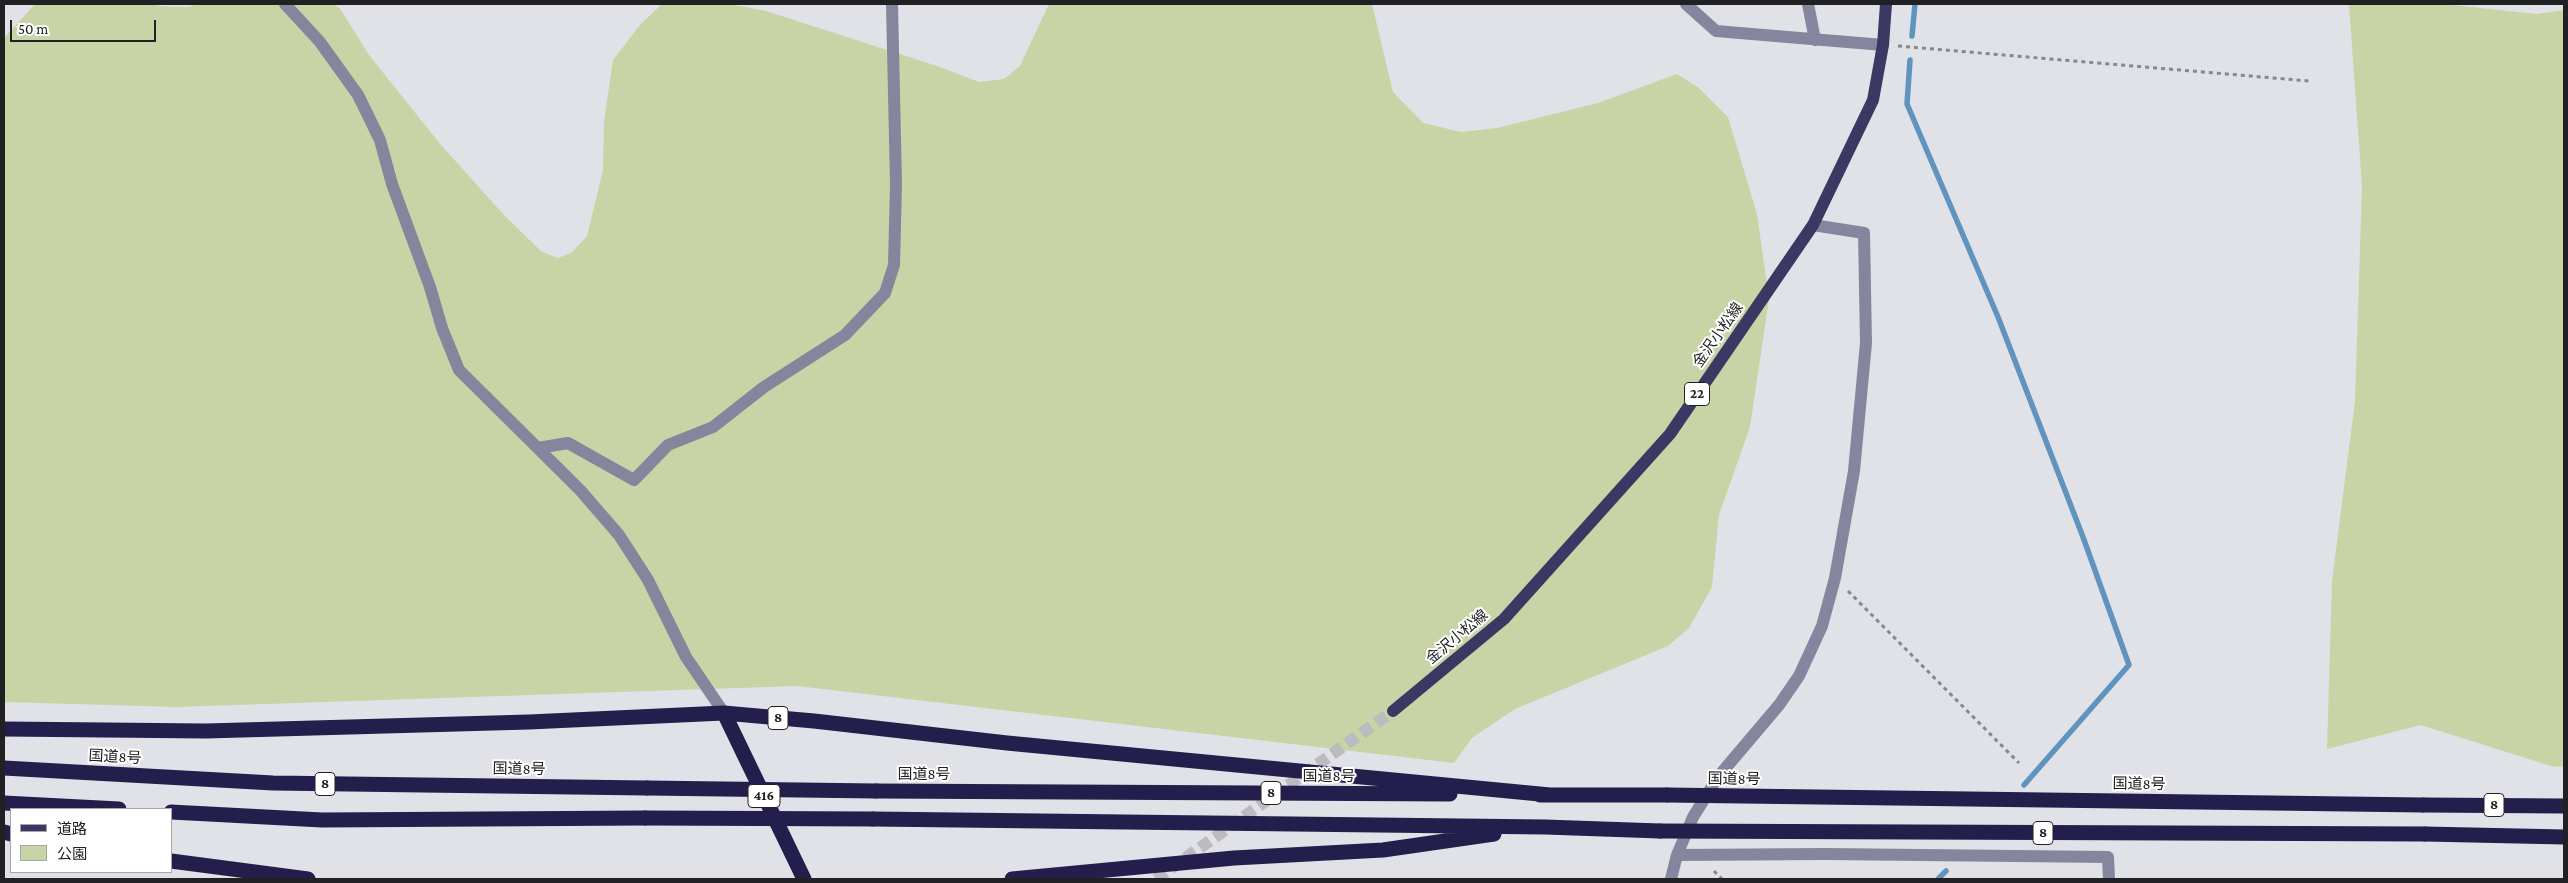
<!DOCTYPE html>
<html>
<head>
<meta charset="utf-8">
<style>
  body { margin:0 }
  #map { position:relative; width:2568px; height:883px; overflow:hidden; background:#e1e2e7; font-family:"Crimson Pro","Noto Sans JP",serif }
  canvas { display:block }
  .frame { position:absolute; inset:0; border:5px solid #212123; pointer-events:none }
  .legend { position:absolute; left:10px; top:808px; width:162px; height:65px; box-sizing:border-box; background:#fff; border:1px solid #a6a6a7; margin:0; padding:6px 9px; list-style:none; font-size:15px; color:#212123 }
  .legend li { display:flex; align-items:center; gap:10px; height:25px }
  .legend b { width:25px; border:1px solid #a6a6a7 }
  .scale { position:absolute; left:10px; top:20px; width:146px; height:22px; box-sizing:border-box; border:2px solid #212123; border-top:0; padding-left:6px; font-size:15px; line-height:18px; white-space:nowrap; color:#212123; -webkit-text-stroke:4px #fff; paint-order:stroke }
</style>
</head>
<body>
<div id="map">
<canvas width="2568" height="883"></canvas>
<div class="frame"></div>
<ul class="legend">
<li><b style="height:6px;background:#3b3963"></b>道路</li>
<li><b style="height:14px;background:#c8d4a5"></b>公園</li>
</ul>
<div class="scale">50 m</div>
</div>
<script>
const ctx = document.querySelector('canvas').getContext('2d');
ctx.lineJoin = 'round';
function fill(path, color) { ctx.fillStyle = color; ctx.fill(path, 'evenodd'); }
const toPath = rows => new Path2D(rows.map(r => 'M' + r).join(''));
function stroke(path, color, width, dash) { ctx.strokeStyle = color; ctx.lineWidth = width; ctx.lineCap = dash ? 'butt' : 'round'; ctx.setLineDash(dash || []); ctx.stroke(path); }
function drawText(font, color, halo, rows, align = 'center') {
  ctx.font = font + ' "Crimson Pro","Noto Sans JP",serif'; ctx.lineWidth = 4; ctx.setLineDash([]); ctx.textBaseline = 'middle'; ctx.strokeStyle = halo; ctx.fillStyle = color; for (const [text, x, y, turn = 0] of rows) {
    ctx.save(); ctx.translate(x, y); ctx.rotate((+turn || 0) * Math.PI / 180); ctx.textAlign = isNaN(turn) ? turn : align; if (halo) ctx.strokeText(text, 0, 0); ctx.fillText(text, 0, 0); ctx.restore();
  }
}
const green = toPath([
  [35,4,153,4,158,6,187,7,198,4,334,4,341,10,369,55,441,145,504,215,542,252,558,258,571,253,587,236,603,170,604,122,613,60,640,25,662,4,729,4,766,11,937,66,979,82,1004,79,1020,66,1049,4,1372,4,1393,92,1423,123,1461,132,1497,128,1598,103,1677,74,1699,88,1728,117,1757,214,1769,299,1750,427,1719,515,1712,587,1689,628,1668,646,1515,709,1472,738,1454,763,797,686,177,707,4,702,4,38],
  [2349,4,2443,4,2537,14,2564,10,2564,766,2554,767,2421,725,2327,749,2332,581,2355,401,2362,186]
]);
const stream = toPath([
  [1912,36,1915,4],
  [1910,60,1907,104,1998,317,2083,537,2129,665,2024,785],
  [1938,879,1946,871]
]);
const majorTunnel = toPath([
  [1156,879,1393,711]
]);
const path = toPath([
  [1898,46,2309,81],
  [1848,591,2019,763],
  [1714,871,1722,879]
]);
const minor = toPath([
  [285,4,320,42,358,95,380,140,392,184,430,287,442,328,459,370,580,490,619,535,648,580,686,657,724,713],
  [1686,4,1716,31,1883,45],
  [1808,4,1815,40],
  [538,448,568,443,634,480,668,445,713,427,764,387,845,335,885,293,894,265,896,184,892,4],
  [1677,855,1826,854,2108,857,2109,879],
  [1671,879,1677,855,1693,817,1718,777,1779,705,1799,676,1822,626,1835,578,1854,471,1866,343,1864,233,1813,225]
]);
const major = toPath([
  [1393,711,1504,619,1670,434,1813,225,1873,100,1883,45,1886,4]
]);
const highway = toPath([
  [724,713,804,879],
  [4,729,206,731,529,722,724,713,814,721,1007,743,1550,795],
  [4,768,273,783,647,788],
  [876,791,1450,794],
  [1540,795,1667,795],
  [4,803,119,809],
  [2423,805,2564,806],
  [171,812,322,820,645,818],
  [873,819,1545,827,1660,831],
  [4,832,11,834],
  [2425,834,2564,837],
  [171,861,308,879],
  [1012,879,1234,858,1383,850,1494,834]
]);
const highwayBridge = toPath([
  [647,788,876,791],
  [1667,795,2423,805],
  [645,818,873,819],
  [1660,831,2425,834]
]);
const shields = [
  [1697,394,25],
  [778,718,20],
  [325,784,20],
  [1271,793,20],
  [764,796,32],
  [2494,805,20],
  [2043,833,20]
];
const shieldNames = [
  ["22",1697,394],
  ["8",778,718],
  ["8",325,784],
  ["8",1271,793],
  ["416",764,796],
  ["8",2494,805],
  ["8",2043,833]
];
const streetNames = [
  ["金沢小松線",1718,335,-55],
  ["金沢小松線",1457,637,-40],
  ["国道8号",115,757,3],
  ["国道8号",519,769,1],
  ["国道8号",924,774],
  ["国道8号",1329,776],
  ["国道8号",1734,779,1],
  ["国道8号",2139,784,1]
];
fill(green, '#c8d4a5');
stroke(stream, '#6094be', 5.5);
stroke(majorTunnel, '#bbbbc0', 12, [12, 6]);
stroke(path, '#87888b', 3, [4, 4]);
stroke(minor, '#85859e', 12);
stroke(major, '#3b3963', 12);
stroke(highway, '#241e4d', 15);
stroke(highwayBridge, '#241e4d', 15);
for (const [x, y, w] of shields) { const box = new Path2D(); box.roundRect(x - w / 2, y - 11.5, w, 23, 4); ctx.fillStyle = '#fff'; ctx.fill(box); stroke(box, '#212123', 1); }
drawText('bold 14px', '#212123', null, shieldNames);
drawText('15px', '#212123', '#fff', streetNames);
</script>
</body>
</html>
